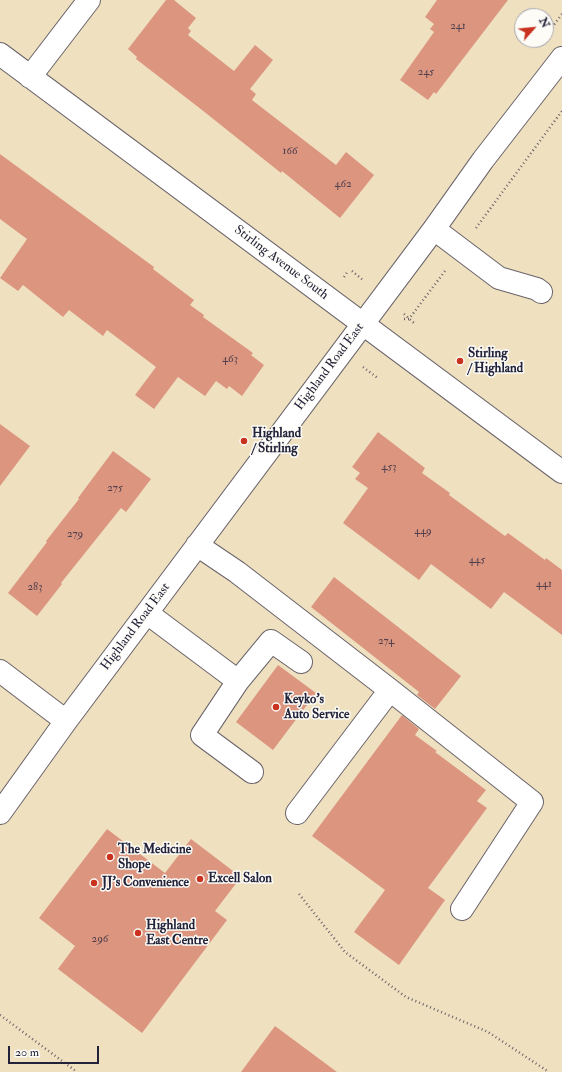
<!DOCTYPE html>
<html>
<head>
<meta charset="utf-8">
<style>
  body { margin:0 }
  #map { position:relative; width:562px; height:1072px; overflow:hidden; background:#efe0c0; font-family:"IM FELL Double Pica",serif }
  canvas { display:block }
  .north { position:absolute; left:514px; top:8px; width:40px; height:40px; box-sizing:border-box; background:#fdfcf7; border:1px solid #a5a5ac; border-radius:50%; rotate:63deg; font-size:11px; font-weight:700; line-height:16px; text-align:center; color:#22223b }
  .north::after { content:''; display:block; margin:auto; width:14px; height:18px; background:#c8321e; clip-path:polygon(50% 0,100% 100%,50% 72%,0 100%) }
  .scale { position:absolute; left:8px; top:1046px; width:91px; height:18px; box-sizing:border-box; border:2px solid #22223b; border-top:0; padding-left:5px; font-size:12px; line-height:14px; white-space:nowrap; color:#22223b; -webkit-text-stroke:3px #fdfcf7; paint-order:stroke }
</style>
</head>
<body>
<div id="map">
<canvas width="562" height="1072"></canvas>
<div class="north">N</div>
<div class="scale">20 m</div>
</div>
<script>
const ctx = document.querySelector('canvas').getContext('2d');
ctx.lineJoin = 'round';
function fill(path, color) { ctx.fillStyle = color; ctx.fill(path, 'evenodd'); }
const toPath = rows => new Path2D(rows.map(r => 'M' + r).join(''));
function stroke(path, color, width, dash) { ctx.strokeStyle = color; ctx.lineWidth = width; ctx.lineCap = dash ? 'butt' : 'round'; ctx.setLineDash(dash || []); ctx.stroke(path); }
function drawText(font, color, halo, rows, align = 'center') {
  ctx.font = font + ' "IM FELL Double Pica",serif'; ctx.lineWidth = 3; ctx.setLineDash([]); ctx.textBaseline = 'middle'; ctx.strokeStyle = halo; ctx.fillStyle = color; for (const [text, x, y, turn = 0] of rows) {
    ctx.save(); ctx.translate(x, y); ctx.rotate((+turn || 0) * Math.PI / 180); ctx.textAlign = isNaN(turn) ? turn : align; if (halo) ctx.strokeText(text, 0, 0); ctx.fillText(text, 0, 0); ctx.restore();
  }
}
const building = toPath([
  [166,0,174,0,196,18,188,28,191,31,188,35,234,71,255,45,273,60,250,89,256,94,252,100,336,165,346,152,374,175,340,218,282,171,281,173,202,110,136,59,137,57,128,49],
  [437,0,508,0,436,94,434,92,428,100,400,80,434,32,430,29,434,24,425,17],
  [0,154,154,267,153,269,194,300,190,305,204,315,203,317,253,353,251,355,264,365,242,396,229,386,227,389,216,381,205,396,178,377,154,409,135,395,156,367,107,330,103,336,69,310,63,317,23,285,18,291,0,278,27,239,0,219],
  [0,424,30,446,0,486],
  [378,432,425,468,422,473,450,493,449,495,505,536,508,533,545,560,546,558,562,570,562,635,504,592,491,609,431,564,419,580,343,523,368,488,355,479,360,473,352,467],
  [113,451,151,479,126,512,121,508,61,583,62,584,37,616,8,593,47,542,46,541,79,499,78,498],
  [334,577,461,676,435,709,417,695,419,692,311,607],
  [278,665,316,693,273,750,236,722],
  [402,715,419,729,415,735,437,751,435,752,486,790,477,801,487,808,428,888,445,900,399,965,354,932,385,890,312,836],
  [107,829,165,873,191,839,241,877,215,911,227,920,142,1033,58,969,75,946,39,918],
  [275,1026,337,1072,241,1072]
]);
const path = toPath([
  [547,34,562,14],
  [476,228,562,111],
  [352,271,363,280],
  [344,277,348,271],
  [404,314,414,323],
  [404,319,409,319,445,271],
  [363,367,379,379],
  [299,894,345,952,406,997,488,1032,549,1072],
  [0,1015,77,1072]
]);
const minor = toPath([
  [0,54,562,472],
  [30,77,89,0],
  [434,229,499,278,537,289,541,292],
  [197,545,237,572,390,690,532,802,462,909],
  [147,613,238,681,202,735,252,772],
  [0,671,66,721],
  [238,681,271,641,301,662],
  [0,813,66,721,434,229,483,160,562,58],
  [297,813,390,690]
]);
const markers = [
  [460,361,4,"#c8321e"],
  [244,441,4,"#c8321e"],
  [276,707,4,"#c8321e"],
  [110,857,4,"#c8321e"],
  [200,879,4,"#c8321e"],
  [94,883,4,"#c8321e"],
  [138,933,4,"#c8321e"]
];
const numberNames = [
  ["241",458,27],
  ["245",426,73],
  ["166",290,152],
  ["462",343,185],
  ["463",230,360],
  ["453",389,468],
  ["275",115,489],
  ["449",423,532],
  ["279",75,535],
  ["445",477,561],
  ["441",544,585],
  ["283",35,588],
  ["274",386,642],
  ["296",100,940]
];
const streetNames = [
  ["Stirling Avenue South",281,263,37],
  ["Highland Road East",330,367,-53],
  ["Highland Road East",136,627,-53]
];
const poiNames = [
  ["Stirling",468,354],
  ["/ Highland",468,369],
  ["Highland",252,434],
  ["/ Stirling",252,449],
  ["Keyko's",284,700],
  ["Auto Service",284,715],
  ["The Medicine",118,850],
  ["Shope",118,865],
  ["Excell Salon",208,879],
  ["JJ's Convenience",102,883],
  ["Highland",146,926],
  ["East Centre",146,941]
];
fill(building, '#dc9680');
stroke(minor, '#6a646a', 24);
stroke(path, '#6a646a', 2.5, [1, 3]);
stroke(minor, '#fff', 22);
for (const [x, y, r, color] of markers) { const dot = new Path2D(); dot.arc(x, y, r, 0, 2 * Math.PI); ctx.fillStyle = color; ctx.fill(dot); stroke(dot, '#fdfcf7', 1.5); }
drawText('11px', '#503f4c', null, numberNames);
drawText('13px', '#22223b', '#fdfcf7', streetNames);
drawText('bold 13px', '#22223b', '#fdfcf7', poiNames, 'left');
</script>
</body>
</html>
